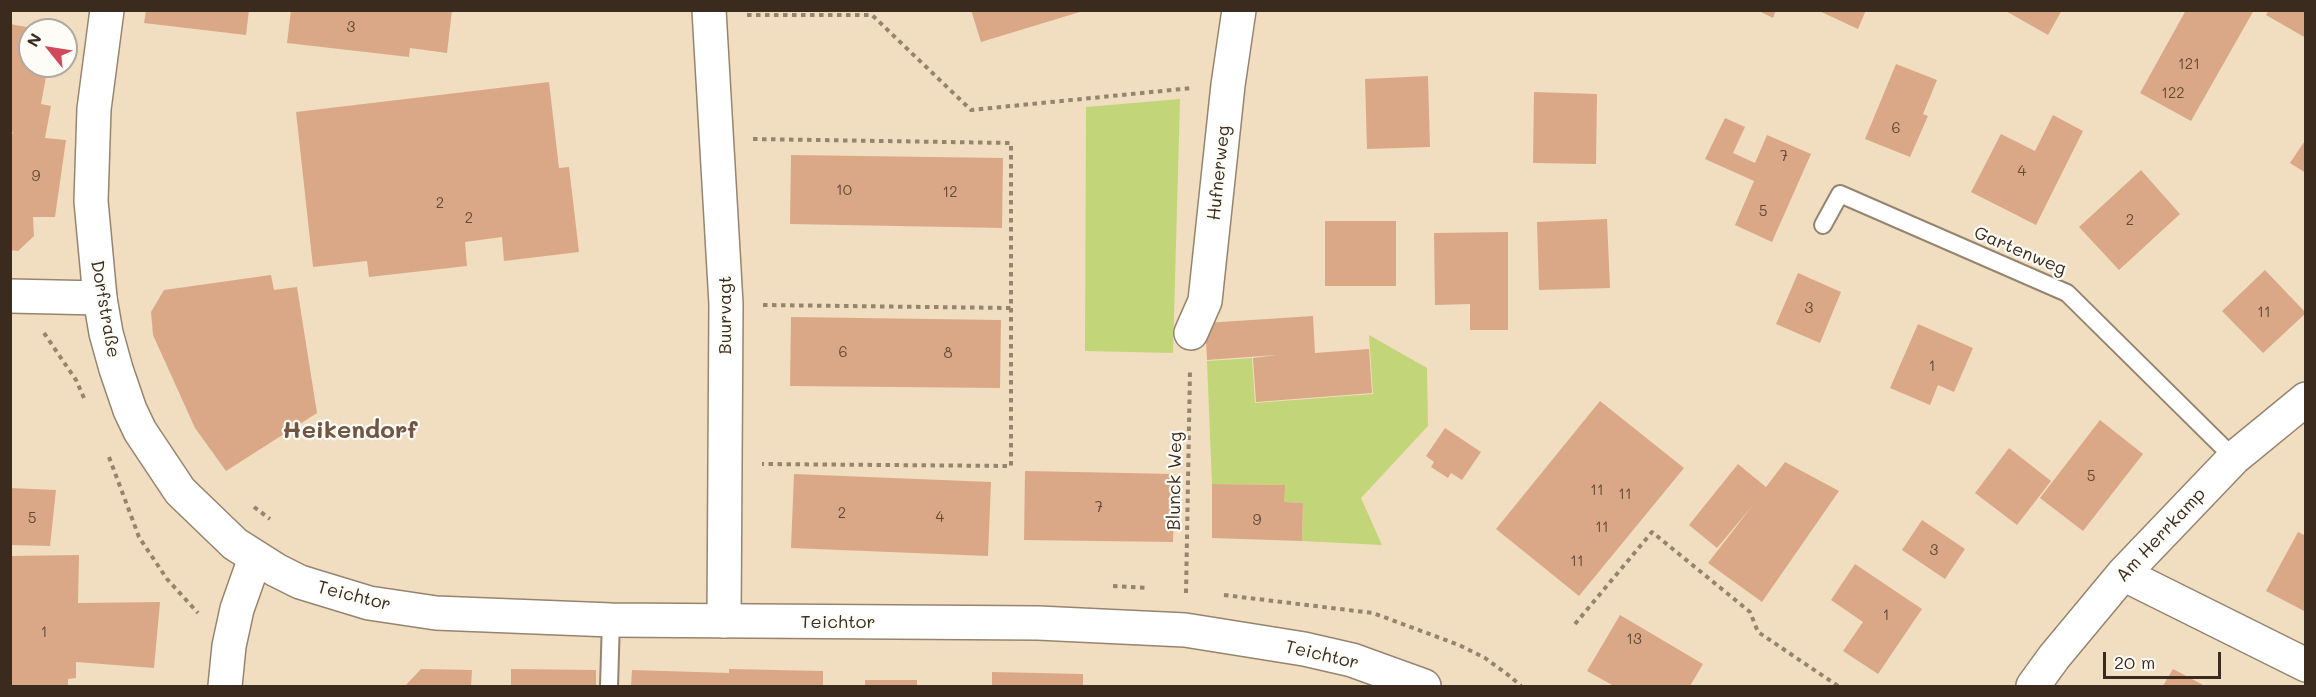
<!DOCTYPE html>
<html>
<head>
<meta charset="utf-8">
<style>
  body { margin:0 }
  #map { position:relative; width:2316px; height:697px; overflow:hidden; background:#f1dec0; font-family:Mali,sans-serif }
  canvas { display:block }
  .frame { position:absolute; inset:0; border:12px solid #3b2a1e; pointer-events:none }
  .north { position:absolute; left:18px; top:18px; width:60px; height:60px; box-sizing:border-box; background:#fdfcf7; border:2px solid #afa8a0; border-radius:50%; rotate:300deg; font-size:16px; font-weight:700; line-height:24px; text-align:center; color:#3b2a1e }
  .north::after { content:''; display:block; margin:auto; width:21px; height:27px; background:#d1495b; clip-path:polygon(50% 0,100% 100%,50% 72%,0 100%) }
  .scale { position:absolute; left:2103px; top:652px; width:118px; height:27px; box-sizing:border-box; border:3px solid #3b2a1e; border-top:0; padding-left:8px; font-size:18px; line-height:21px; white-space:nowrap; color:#3b2a1e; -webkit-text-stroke:4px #fdfcf7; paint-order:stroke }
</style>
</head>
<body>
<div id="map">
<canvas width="2316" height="697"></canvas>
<div class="frame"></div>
<div class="north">N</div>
<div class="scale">20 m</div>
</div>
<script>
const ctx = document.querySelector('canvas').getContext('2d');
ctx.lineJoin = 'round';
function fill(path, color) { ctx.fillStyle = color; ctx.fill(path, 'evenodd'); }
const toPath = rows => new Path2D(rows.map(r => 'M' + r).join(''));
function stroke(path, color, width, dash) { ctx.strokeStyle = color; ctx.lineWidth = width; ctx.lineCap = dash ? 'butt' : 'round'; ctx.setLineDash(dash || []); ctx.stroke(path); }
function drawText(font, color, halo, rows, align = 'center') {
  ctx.font = font + ' Mali,sans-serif'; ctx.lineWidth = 4.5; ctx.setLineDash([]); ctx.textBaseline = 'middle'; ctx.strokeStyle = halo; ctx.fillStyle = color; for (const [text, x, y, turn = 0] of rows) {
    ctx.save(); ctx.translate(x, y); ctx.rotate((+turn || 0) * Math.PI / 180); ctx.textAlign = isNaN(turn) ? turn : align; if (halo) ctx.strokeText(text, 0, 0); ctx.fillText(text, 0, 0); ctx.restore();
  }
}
const green = toPath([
  [1180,99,1173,353,1085,351,1086,107],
  [1369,335,1427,368,1428,426,1361,498,1382,545,1302,541,1303,503,1284,502,1284,485,1212,484,1207,361,1252,358,1255,403,1373,394]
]);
const building = toPath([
  [146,10,249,10,246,35,144,23],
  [291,10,452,10,447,53,410,48,409,57,287,43],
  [971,10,1083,10,1083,11,981,42],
  [1757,10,1776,10,1773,18],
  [1817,10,1866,10,1858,29],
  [2004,10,2062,10,2048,35],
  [2186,10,2254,10,2191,121,2140,93],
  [2269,10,2306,10,2306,38,2266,15],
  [10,24,38,29,30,30,30,66,48,66,41,104,51,106,45,138,66,140,55,217,33,217,34,236,18,251,10,250,10,140,13,132,10,132],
  [1896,64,1937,80,1923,114,1928,116,1910,157,1865,139],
  [1428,76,1430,147,1367,149,1365,79],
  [549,82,559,168,569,167,579,252,504,261,502,237,465,242,467,266,369,277,367,261,313,267,296,112],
  [1534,92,1597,94,1596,164,1533,163],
  [2053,115,2083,131,2036,225,1971,192,2001,134,2035,151],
  [1725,118,1745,127,1733,153,1755,163,1767,135,1811,154,1772,242,1735,225,1754,181,1705,159],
  [2306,139,2306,173,2290,163],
  [791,155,1003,158,1002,228,790,224],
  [2141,170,2180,214,2119,270,2079,227],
  [1607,219,1610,288,1539,290,1537,222],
  [1325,221,1396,221,1396,286,1325,286],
  [1508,232,1508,330,1470,330,1470,304,1435,305,1434,233],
  [2265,270,2306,313,2263,353,2222,311],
  [1798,273,1841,292,1820,343,1776,324],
  [271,275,274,290,297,287,317,413,226,471,195,428,153,335,151,312,164,290],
  [1313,316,1315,353,1369,349,1372,393,1256,402,1253,358,1276,355,1207,360,1205,323],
  [791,317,1001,320,1000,388,790,386],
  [1918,324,1973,348,1954,392,1938,385,1930,405,1890,388],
  [1600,401,1684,468,1579,596,1496,529],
  [2100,420,2143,454,2083,531,2040,498],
  [1445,428,1481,452,1462,480,1451,473,1448,478,1431,467,1434,462,1426,456],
  [2009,448,2051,481,2017,525,1975,493],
  [1785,462,1839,491,1762,602,1708,563,1753,505,1717,548,1689,525,1738,464,1766,487],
  [1025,471,1175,474,1173,542,1024,540],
  [794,474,991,482,988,556,791,548],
  [1212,484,1285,485,1284,502,1303,503,1302,541,1212,538],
  [10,488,56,490,50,546,10,545],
  [1922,520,1965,549,1945,579,1902,550],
  [2298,532,2306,536,2306,612,2266,591],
  [79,555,78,603,160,602,154,668,76,662,76,678,68,679,68,686,10,686,10,556],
  [1855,564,1922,609,1878,674,1843,651,1863,622,1831,600],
  [1620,615,1703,664,1690,686,1614,686,1587,671],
  [421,669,472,670,471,686,405,686],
  [511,669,596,670,596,686,511,686],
  [729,669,823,671,823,686,631,686,632,670,729,673],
  [2173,669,2205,686,2163,686],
  [992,672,1083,674,1083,686,992,686],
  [865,680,917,680,917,686,865,686]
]);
const path = toPath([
  [747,15,872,15,971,110,1192,88],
  [753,139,1011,143,1011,466,762,464],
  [763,305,1011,308],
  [44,333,76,380,84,398],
  [109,457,139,537,167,579,198,613],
  [254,507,270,519],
  [1113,586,1148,588],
  [1186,593,1190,370],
  [1224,595,1373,613,1459,645,1485,658,1511,677,1521,686],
  [1575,624,1652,532,1750,612,1758,632,1838,686]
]);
const service = toPath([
  [1823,225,1840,194,2067,293,2234,458],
  [609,686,611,620]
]);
const minor = toPath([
  [709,10,726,304,724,621],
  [10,296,100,298],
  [1191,333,1205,301,1228,85,1239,10],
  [2123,574,2306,665],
  [225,686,229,646,237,609,255,558],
  [2033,686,2054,657,2123,574,2234,458,2306,399]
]);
const tertiary = toPath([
  [107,10,94,109,91,201,100,298,106,333,116,369,130,410,140,431,180,491,235,544,276,570,300,582,369,603,436,613,611,620,1038,623,1185,630,1304,649,1352,660,1424,686]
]);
const numberNames = [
  ["3",351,27],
  ["121",2189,64],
  ["122",2173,93],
  ["6",1896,128],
  ["7",1784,156],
  ["4",2022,171],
  ["9",36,176],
  ["10",844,190],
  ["12",950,192],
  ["2",440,203],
  ["5",1763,211],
  ["2",469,218],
  ["2",2130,220],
  ["3",1809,308],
  ["11",2264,312],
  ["6",843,352],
  ["8",948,353],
  ["1",1932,366],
  ["5",2091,476],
  ["11",1597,490],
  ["11",1625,494],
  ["7",1099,507],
  ["2",842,513],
  ["4",940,517],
  ["5",32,518],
  ["9",1257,520],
  ["11",1602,527],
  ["3",1934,550],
  ["11",1577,561],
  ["1",1886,615],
  ["1",44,632],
  ["13",1634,639]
];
const streetNames = [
  ["Hufnerweg",1219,173,-84],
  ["Gartenweg",2020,251,23],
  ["Dorfstraße",105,309,80],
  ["Buurvagt",725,315,-90],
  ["Blunck Weg",1175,481,-89],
  ["Am Herrkamp",2161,535,-47],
  ["Teichtor",354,596,14],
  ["Teichtor",838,622],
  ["Teichtor",1322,655,13]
];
const districtNames = [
  ["Heikendorf",350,431]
];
fill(green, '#c2d578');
fill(building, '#daa886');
stroke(service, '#96846f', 20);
stroke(minor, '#96846f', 36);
stroke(tertiary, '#96846f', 36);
stroke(path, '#96846f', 4, [4.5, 4.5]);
stroke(service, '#fff', 16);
stroke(minor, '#fff', 33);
stroke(tertiary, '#fff', 33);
drawText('15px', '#634a38', null, numberNames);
drawText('18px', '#3b2a1e', '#fdfcf7', streetNames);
drawText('bold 24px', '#735642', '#fdfcf7', districtNames);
</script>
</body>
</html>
